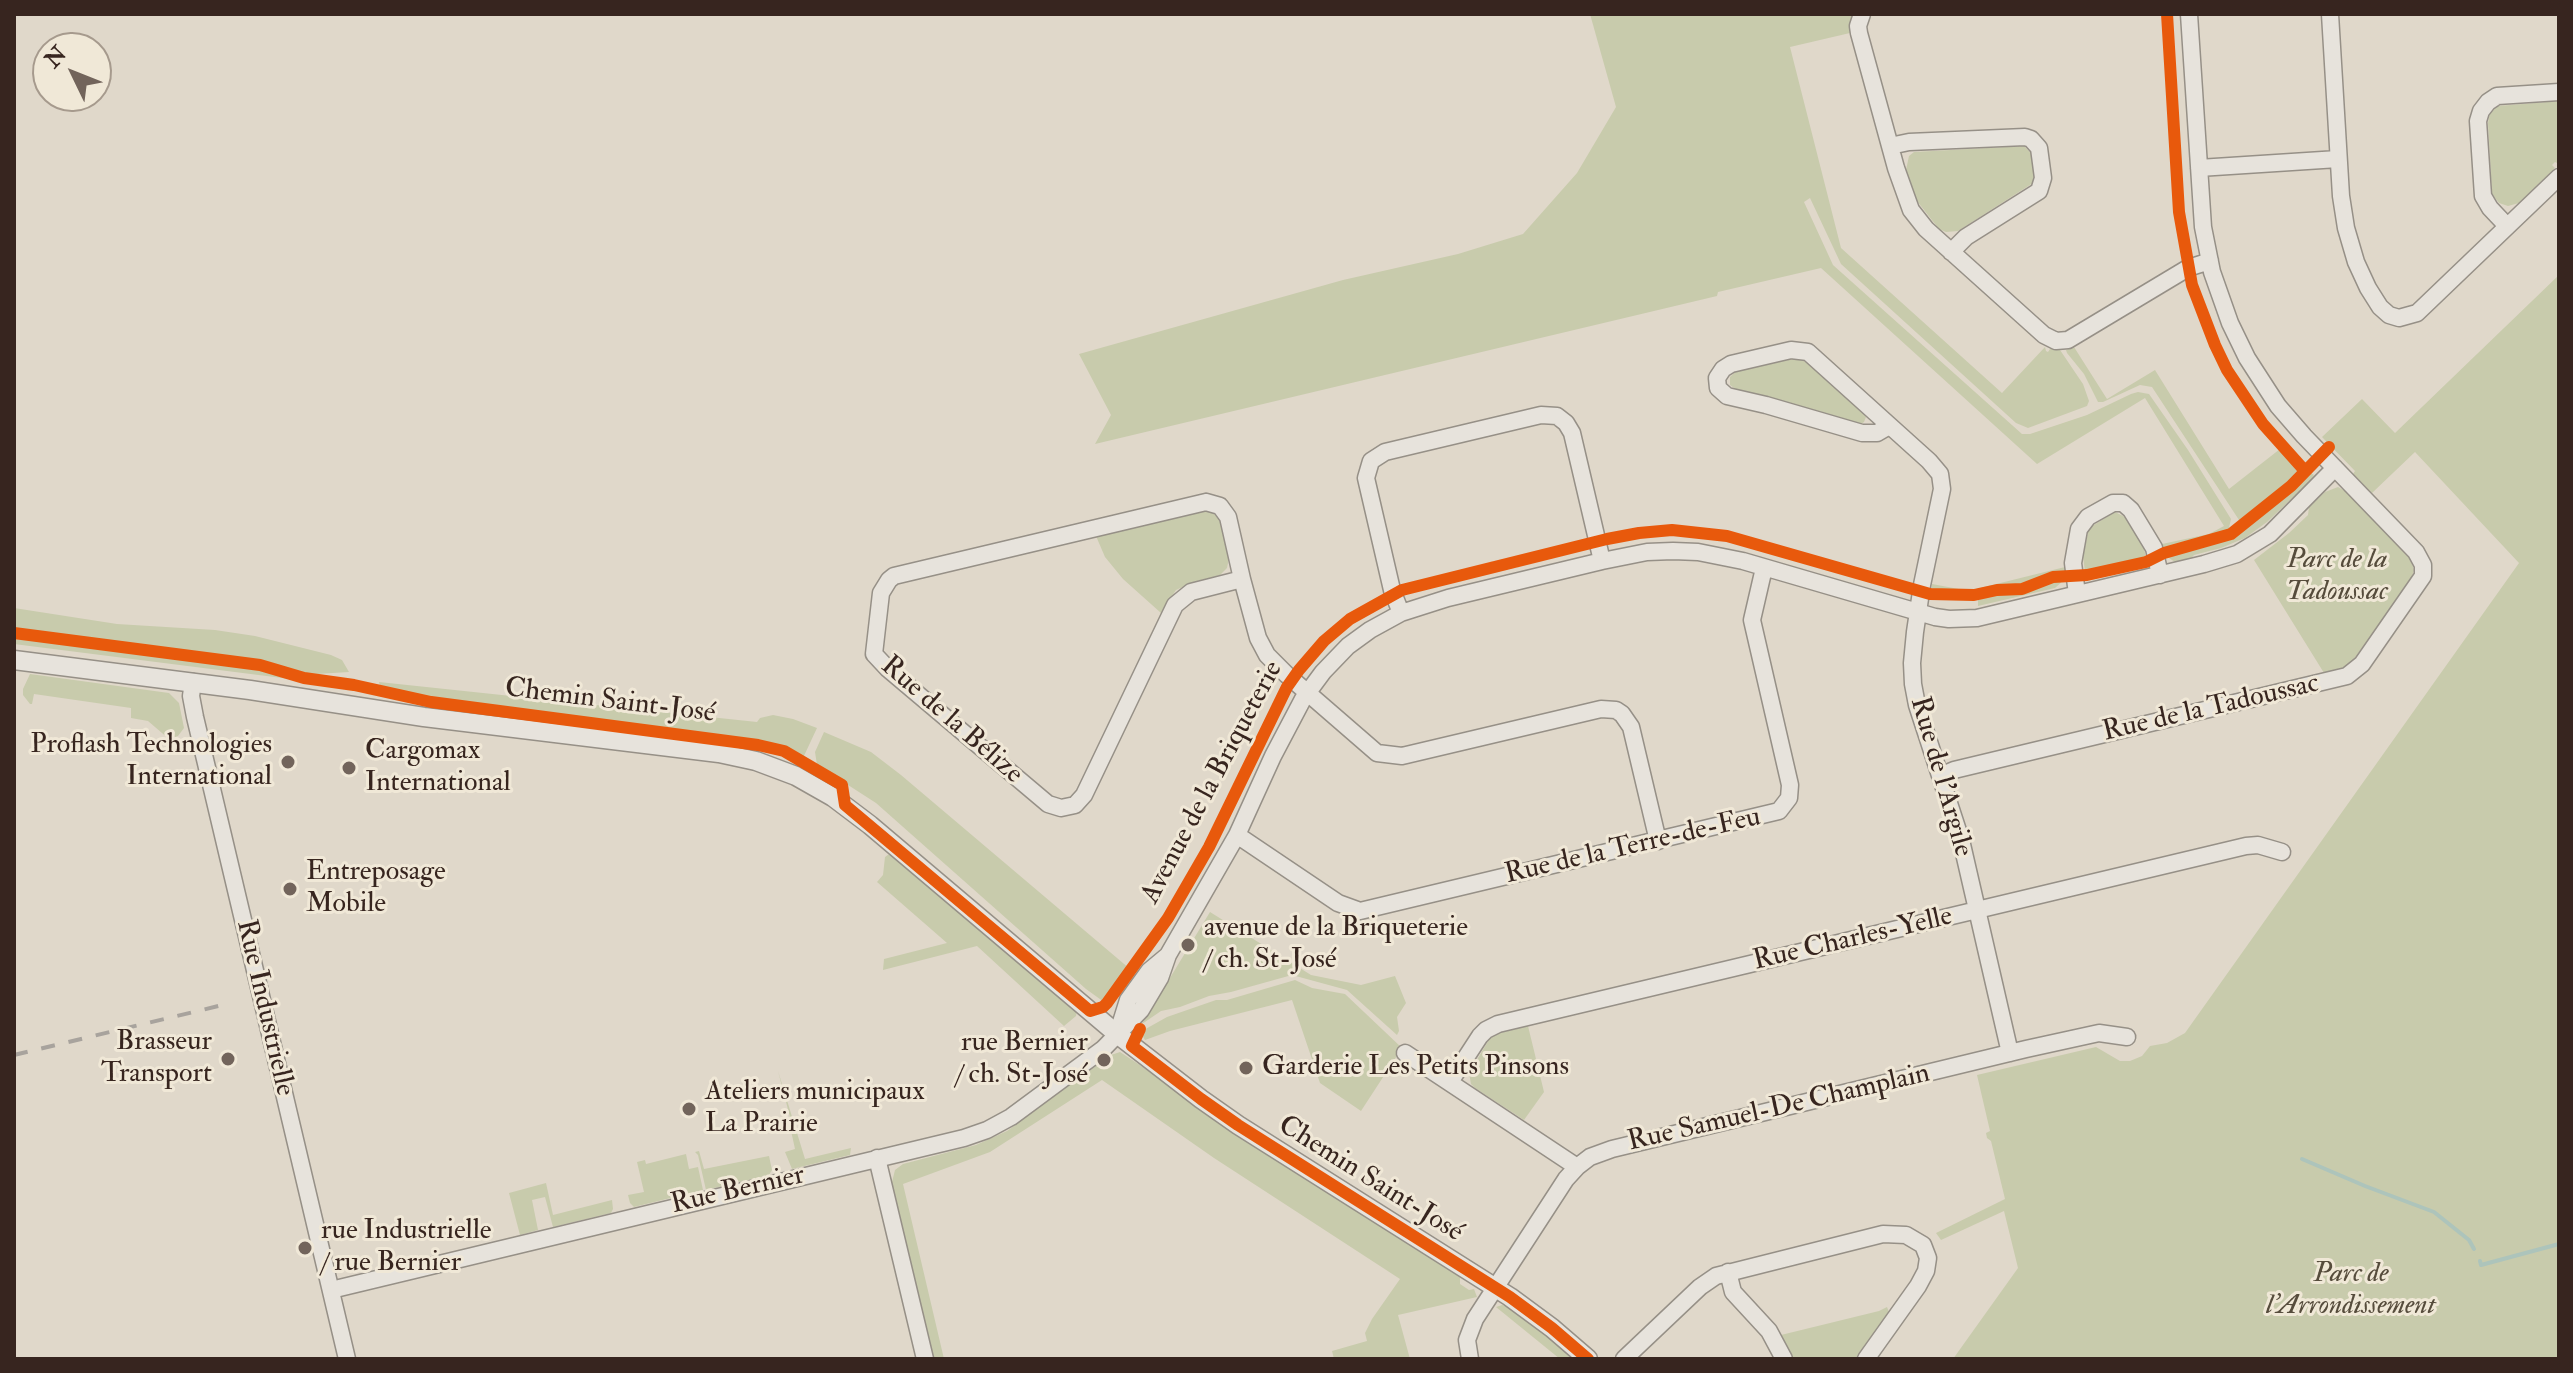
<!DOCTYPE html>
<html>
<head>
<meta charset="utf-8">
<style>
  body { margin:0 }
  #map { position:relative; width:2573px; height:1373px; overflow:hidden; background:#e0d8ca; font-family:"IM FELL Double Pica",serif }
  canvas { display:block }
  .frame { position:absolute; inset:0; border:16px solid #37251f; pointer-events:none }
  .north { position:absolute; left:32px; top:32px; width:80px; height:80px; box-sizing:border-box; background:#f0e8d7; border:2px solid #a69a8d; border-radius:50%; rotate:313deg; font-size:22px; font-weight:700; line-height:32px; text-align:center; color:#37251f }
  .north::after { content:''; display:block; margin:auto; width:28px; height:36px; background:#72645b; clip-path:polygon(50% 0,100% 100%,50% 72%,0 100%) }
</style>
</head>
<body>
<div id="map">
<canvas width="2573" height="1373"></canvas>
<div class="frame"></div>
<div class="north">N</div>
</div>
<script>
const ctx = document.querySelector('canvas').getContext('2d');
ctx.lineJoin = 'round';
function fill(path, color) { ctx.fillStyle = color; ctx.fill(path, 'evenodd'); }
const toPath = rows => new Path2D(rows.map(r => 'M' + r).join(''));
function stroke(path, color, width, dash) { ctx.strokeStyle = color; ctx.lineWidth = width; ctx.lineCap = dash ? 'butt' : 'round'; ctx.setLineDash(dash || []); ctx.stroke(path); }
function drawText(font, color, halo, rows, align = 'center') {
  ctx.font = font + ' "IM FELL Double Pica",serif'; ctx.lineWidth = 6; ctx.setLineDash([]); ctx.textBaseline = 'middle'; ctx.strokeStyle = halo; ctx.fillStyle = color; for (const [text, x, y, turn = 0] of rows) {
    ctx.save(); ctx.translate(x, y); ctx.rotate((+turn || 0) * Math.PI / 180); ctx.textAlign = isNaN(turn) ? turn : align; if (halo) ctx.strokeText(text, 0, 0); ctx.fillText(text, 0, 0); ctx.restore();
  }
}
const green = toPath([
  [1590,14,1854,14,1850,33,1790,47,1841,248,2002,393,2045,347,2046,351,2048,352,2050,349,2060,350,2083,384,2089,401,2087,406,2028,428,2016,423,1841,264,1810,198,1804,202,1833,265,2022,434,2030,434,2087,415,2131,394,2138,392,2149,394,2188,450,2231,519,2228,532,2163,551,2162,544,2209,534,2224,526,2145,398,2037,464,1821,268,1718,292,1717,296,1095,444,1111,415,1079,354,1343,280,1458,254,1523,234,1577,173,1616,107],
  [2559,101,2559,164,2555,162,2552,165,2555,168,2519,203,2508,206,2499,203,2492,194,2488,123,2490,113,2498,106],
  [2024,146,2033,155,2035,177,2033,183,1958,231,1946,232,1939,229,1917,201,1906,170,1909,156,1914,152],
  [2559,275,2559,1359,1953,1359,2018,1268,2004,1211,1941,1240,1936,1233,2005,1199,1991,1141,1987,1138,1986,1133,1990,1131,1977,1075,2096,1047,2120,1061,2130,1061,2142,1056,2150,1046,2167,1043,2185,1033,2519,563,2415,452,2372,493,2353,474,2355,471,2322,437,2362,399,2395,433],
  [2074,347,2107,399,2155,370,2229,489,2280,449,2297,468,2298,476,2246,520,2239,520,2152,387,2140,385,2103,402,2098,402,2084,374,2067,353,2066,350],
  [1797,358,1806,362,1864,414,1866,417,1864,422,1861,424,1737,390,1730,385,1730,377,1735,372],
  [2311,473,2314,475,2310,481,2267,522,2245,538,2221,548,2194,555,2189,561,2175,562,2166,556,2226,539,2254,521],
  [2338,487,2345,491,2411,560,2414,570,2411,580,2351,663,2345,667,2324,673,2254,560,2289,533,2308,515,2309,507,2325,492],
  [1201,511,1213,513,1220,520,1229,558,1227,568,1220,575,1194,582,1176,590,1161,613,1123,579,1105,557,1096,536],
  [2115,512,2125,517,2144,547,2146,559,2085,572,2083,556,2089,528],
  [2065,567,2066,574,2044,577,2027,586,1995,587,1950,594,1931,592,1932,584,1964,590,1976,589],
  [2064,580,2055,588,1978,606,1978,599,1991,593,2027,592,2047,583],
  [14,608,117,624,215,630,255,636,331,655,342,660,349,672,301,675,265,663,14,630],
  [14,636,263,668,298,680,14,644],
  [30,674,169,693,179,703,184,728,178,736,169,739,148,721,131,718,131,708,34,694,32,704,30,704,23,695,23,689],
  [379,682,757,722,760,718,773,715,793,719,817,728,803,758,784,748,763,743,458,705,381,690],
  [824,732,871,752,901,775,1130,969,1104,1002,1086,989,876,803,817,765,815,752],
  [892,852,1077,1010,1076,1016,1064,1026,977,946,883,970,884,959,947,943,877,882,883,875,885,857],
  [1210,912,1311,975,1361,985,1395,976,1406,1003,1397,1017,1399,1031,1397,1035,1347,990,1292,975,1231,992,1209,996,1180,1007,1161,1011,1142,1024],
  [1295,980,1312,988,1345,994,1402,1048,1361,1111,1320,1083,1292,1000,1170,1031,1145,1040,1142,1035,1142,1031,1167,1017,1216,1000,1227,1000],
  [1528,1026,1544,1092,1524,1120,1475,1088,1471,1084,1469,1073,1490,1038,1500,1033],
  [1120,1052,1463,1277,1460,1278,1460,1284,1469,1290,1474,1289,1477,1297,1398,1315,1410,1359,1334,1359,1332,1351,1367,1341,1365,1333,1372,1319,1400,1279,1214,1158,1102,1080,990,1152,903,1184,944,1359,934,1359,894,1193,892,1182,895,1170,903,1164,976,1145,1007,1131,1111,1055],
  [778,1071,805,1159,851,1148,850,1155,792,1169,785,1152,795,1149,790,1126,792,1125],
  [699,1151,704,1169,769,1156,772,1170,769,1175,706,1190,698,1155,695,1152],
  [686,1154,689,1169,698,1167,703,1190,634,1207,630,1203,628,1195,644,1192,637,1162,645,1160,646,1164],
  [546,1183,553,1215,612,1200,613,1209,611,1213,553,1227,545,1197,532,1200,538,1230,520,1235,509,1193],
  [1502,1305,1510,1306,1579,1359,1560,1359,1496,1307],
  [1887,1307,1889,1312,1855,1359,1794,1359,1781,1335,1879,1311]
]);
const stream = toPath([
  [2302,1159,2365,1186,2434,1212,2469,1240,2474,1249],
  [2480,1261,2481,1265,2559,1244]
]);
const minor = toPath([
  [1862,14,1858,26,1859,33,1896,168,1911,210,1926,229,2044,335,2056,341,2068,340,2188,268,2210,261],
  [2330,14,2341,196,2346,228,2356,262,2368,288,2380,307,2389,315,2399,318,2417,313,2559,177],
  [1890,146,1909,142,2025,137,2031,139,2039,148,2043,178,2039,191,1966,237,1951,252],
  [2199,168,2338,159],
  [2507,226,2490,208,2483,196,2478,121,2481,111,2488,102,2497,96,2559,92],
  [1889,426,1877,433,1862,433,1766,405,1727,396,1718,388,1717,378,1723,369,1731,364,1791,350,1808,352,1929,461,1940,474,1942,489,1922,585,1915,632,1912,663,1913,684,1917,705,1961,840,2010,1053],
  [1206,502,1220,506,1228,517,1242,579,1191,592,1175,605,1084,795,1075,805,1061,808,1048,804,888,669,874,654,881,593,889,580,894,576,1206,502],
  [1242,579,1258,638,1267,655,1287,675,1377,753,1402,756,1601,709,1616,710,1622,714,1631,727,1658,841],
  [2077,594,2073,563,2079,529,2088,517,2113,503,2123,503,2131,510,2154,548,2160,575],
  [1401,613,1392,590,1366,478,1371,461,1385,452,1541,415,1557,416,1566,423,1572,433,1602,561],
  [193,682,191,696,195,717,347,1359],
  [1940,776,1954,770,2347,676,2362,664,2423,576,2423,565,2416,552,2304,436,2278,406,2247,358,2230,323,2212,272,2203,227,2189,14],
  [1237,835,1338,903,1360,911,1779,811,1789,798,1790,785,1752,620,1764,568],
  [1118,1032,1128,1000,1149,971,1167,956],
  [1405,1053,1577,1167],
  [1450,1082,1480,1036,1486,1030,1498,1024,2246,846,2258,845,2282,852],
  [877,1158,925,1359],
  [1728,1272,1733,1292,1769,1331,1784,1359],
  [331,1290,964,1138,987,1130,1011,1117,1103,1049,1141,1010,1160,978,1168,955,1237,835,1273,756,1303,699,1323,672,1348,646,1370,630,1401,613,1448,598,1602,561,1647,552,1673,551,1698,552,1743,561,1935,617,1949,619,1977,618,2204,564,2237,554,2270,534,2335,468],
  [1470,1359,1467,1340,1475,1319,1566,1179,1577,1167,1590,1157,1612,1149,2026,1049,2099,1033,2127,1037],
  [1624,1359,1700,1287,1716,1276,1883,1234,1906,1235,1923,1245,1928,1258,1926,1271,1918,1286,1866,1359]
]);
const tertiary = toPath([
  [14,660,250,690,424,717,719,753,756,761,796,776,833,797,870,825,1117,1034,1201,1099,1238,1125,1510,1297,1552,1328,1588,1359]
]);
const rail = toPath([
  [14,1055,231,1003]
]);
const cycleway = toPath([
  [2167,14,2179,212,2192,285,2215,345,2227,370,2263,424,2305,471],
  [14,633,260,665,304,678,354,685,431,702,758,745,784,751,842,785,845,805,1090,1011,1103,1007,1107,1003,1168,918,1209,847,1287,687,1299,670,1324,641,1350,619,1402,590,1607,539,1639,533,1672,530,1727,536,1930,594,1974,595,1997,590,2022,589,2053,577,2087,575,2146,562,2164,553,2231,534,2291,486,2329,447],
  [1140,1029,1132,1046,1201,1099,1238,1125,1510,1297,1552,1328,1588,1359]
]);
const markers = [
  [288,762,8,"#72645b"],
  [349,768,8,"#72645b"],
  [290,889,8,"#72645b"],
  [1188,945,8,"#72645b"],
  [228,1059,8,"#72645b"],
  [1104,1060,8,"#72645b"],
  [1246,1068,8,"#72645b"],
  [689,1109,8,"#72645b"],
  [305,1248,8,"#72645b"]
];
const parkNames = [
  ["Parc de la",2337,561],
  ["Tadoussac",2337,593],
  ["Parc de",2351,1275],
  ["l'Arrondissement",2351,1307]
];
const streetNames = [
  ["Chemin Saint-José",610,702,7],
  ["Rue de la Tadoussac",2211,709,-13],
  ["Rue de la Bélize",951,721,41],
  ["Rue de l'Argile",1940,777,74],
  ["Avenue de la Briqueterie",1213,783,-62],
  ["Rue de la Terre-de-Feu",1633,847,-13],
  ["Rue Charles-Yelle",1853,940,-13],
  ["Rue Industrielle",264,1008,77],
  ["Rue Samuel-De Champlain",1779,1109,-13],
  ["Chemin Saint-José",1370,1180,32],
  ["Rue Bernier",738,1191,-13]
];
const poiNames = [
  ["Proflash Technologies",272,746,"right"],
  ["International",272,778,"right"],
  ["Cargomax",365,752],
  ["International",365,784],
  ["Entreposage",306,873],
  ["Mobile",306,905],
  ["avenue de la Briqueterie",1204,929],
  ["/ ch. St-José",1204,961],
  ["Brasseur",212,1043,"right"],
  ["Transport",212,1075,"right"],
  ["rue Bernier",1088,1044,"right"],
  ["/ ch. St-José",1088,1076,"right"],
  ["Garderie Les Petits Pinsons",1262,1068],
  ["Ateliers municipaux",705,1093],
  ["La Prairie",705,1125],
  ["rue Industrielle",321,1232],
  ["/ rue Bernier",321,1264]
];
fill(green, '#c8cbac');
stroke(stream, '#adc4bb', 4);
stroke(minor, '#969087', 19);
stroke(tertiary, '#969087', 21);
stroke(minor, '#e7e3dc', 16);
stroke(tertiary, '#e7e3dc', 18);
stroke(rail, '#a8a39d', 4, [14, 14]);
stroke(cycleway, '#e8590c', 12);
for (const [x, y, r, color] of markers) { const dot = new Path2D(); dot.arc(x, y, r, 0, 2 * Math.PI); ctx.fillStyle = color; ctx.fill(dot); stroke(dot, '#f0e8d7', 3); }
drawText('italic 28px', '#564c3c', '#f0e8d7', parkNames);
drawText('28px', '#37251f', '#f0e8d7', streetNames);
drawText('28px', '#37251f', '#f0e8d7', poiNames, 'left');
</script>
</body>
</html>
